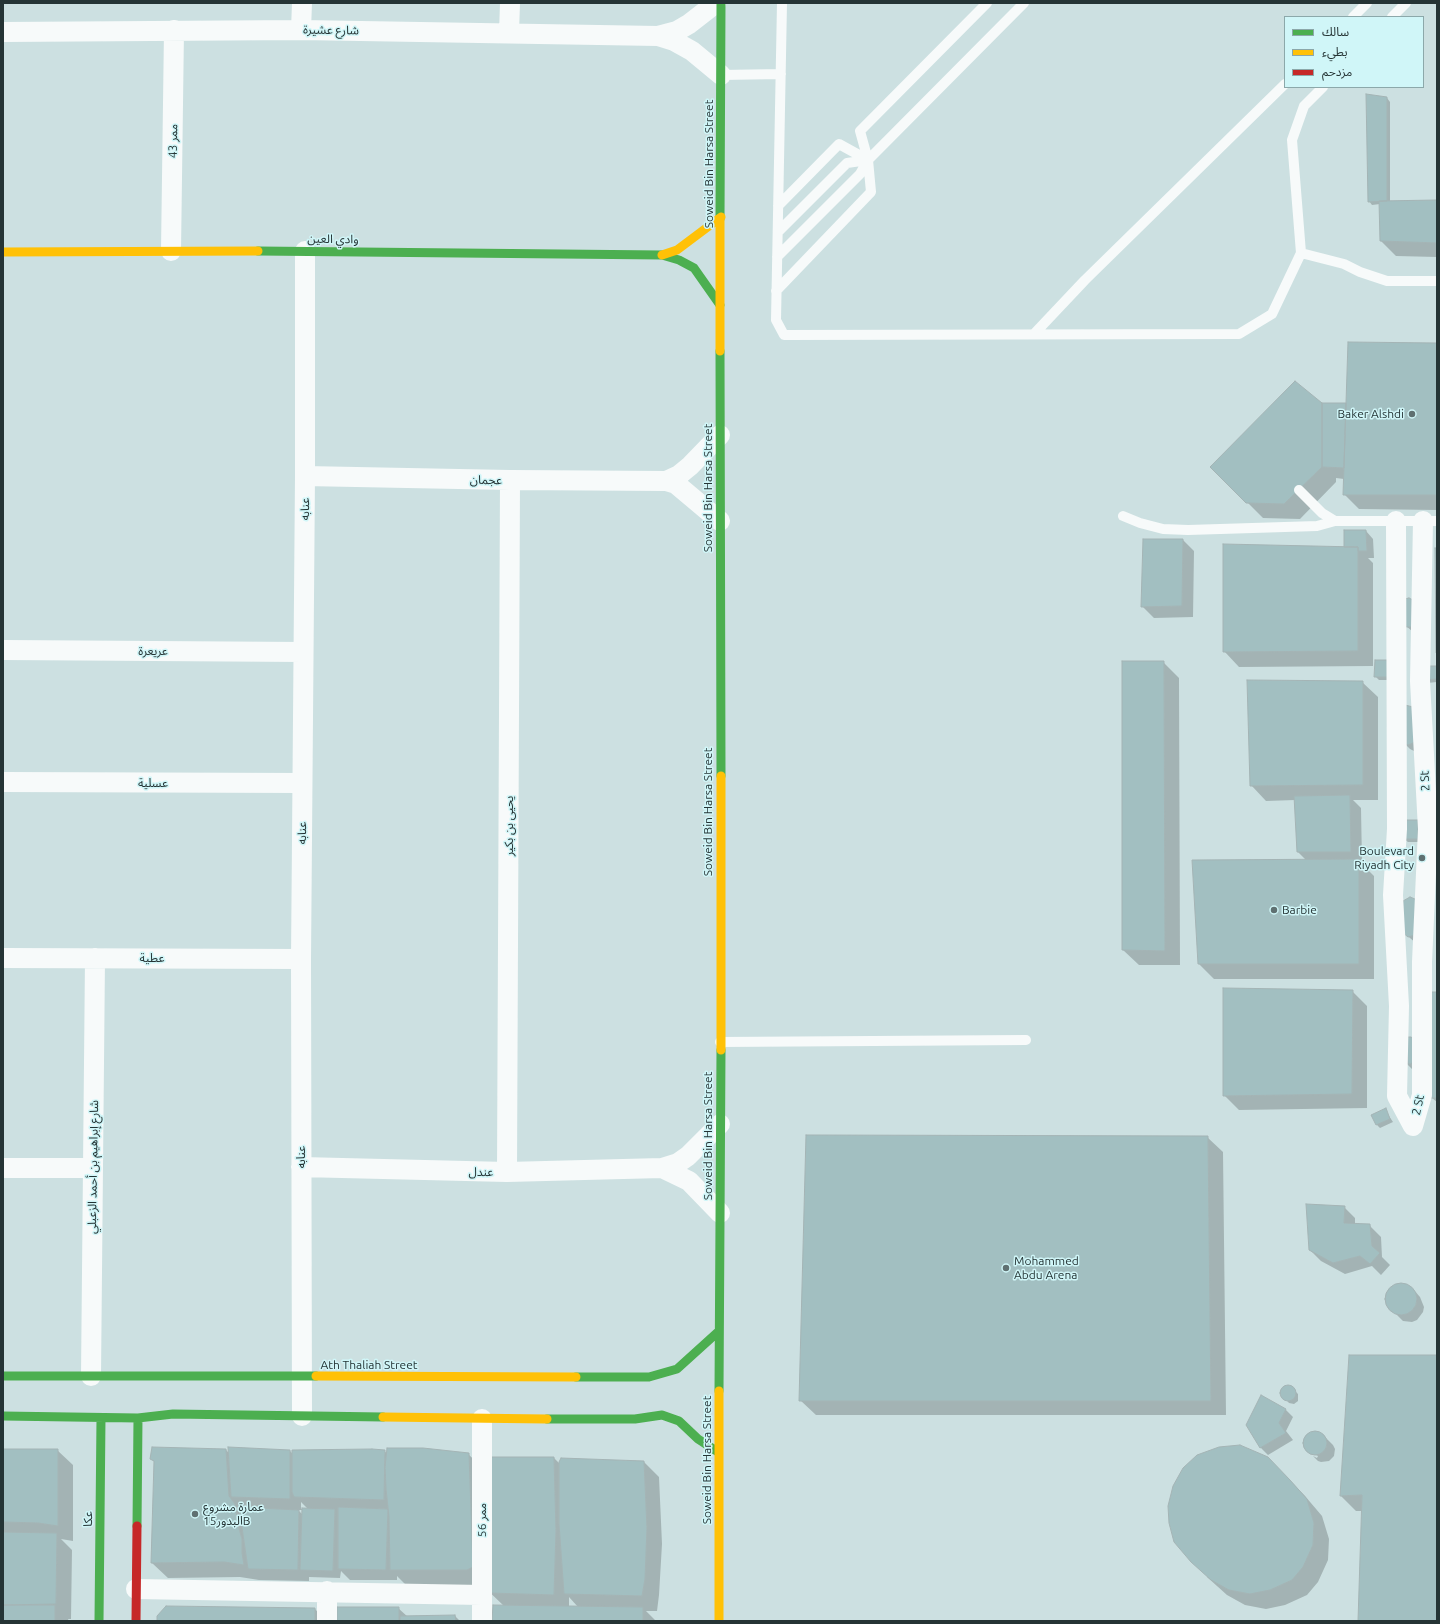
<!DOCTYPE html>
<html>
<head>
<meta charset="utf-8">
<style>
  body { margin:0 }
  #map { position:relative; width:1440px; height:1624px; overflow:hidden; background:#cce0e1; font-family:Ubuntu,"Noto Sans Arabic",sans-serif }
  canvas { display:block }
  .frame { position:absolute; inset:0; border:4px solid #253435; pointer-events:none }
  .legend { position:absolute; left:1284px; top:16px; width:140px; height:72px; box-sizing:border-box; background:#d0f6f8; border:1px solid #8ca8aa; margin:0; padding:5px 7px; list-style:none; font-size:12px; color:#253435 }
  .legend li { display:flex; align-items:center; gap:8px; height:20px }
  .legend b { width:20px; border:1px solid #8ca8aa }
</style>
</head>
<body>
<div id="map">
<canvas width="1440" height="1624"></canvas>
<div class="frame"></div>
<ul class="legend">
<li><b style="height:5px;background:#4caf50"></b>سالك</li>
<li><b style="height:5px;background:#ffc107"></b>بطيء</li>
<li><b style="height:5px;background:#c62828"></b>مزدحم</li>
</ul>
</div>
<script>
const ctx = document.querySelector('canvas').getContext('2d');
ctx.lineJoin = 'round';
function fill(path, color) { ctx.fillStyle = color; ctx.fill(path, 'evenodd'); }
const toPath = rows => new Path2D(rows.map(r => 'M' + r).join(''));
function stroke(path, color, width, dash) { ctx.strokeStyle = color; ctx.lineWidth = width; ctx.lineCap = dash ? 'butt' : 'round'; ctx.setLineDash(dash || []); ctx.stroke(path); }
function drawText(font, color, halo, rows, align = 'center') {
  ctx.font = font + ' Ubuntu,"Noto Sans Arabic",sans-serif'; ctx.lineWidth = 3; ctx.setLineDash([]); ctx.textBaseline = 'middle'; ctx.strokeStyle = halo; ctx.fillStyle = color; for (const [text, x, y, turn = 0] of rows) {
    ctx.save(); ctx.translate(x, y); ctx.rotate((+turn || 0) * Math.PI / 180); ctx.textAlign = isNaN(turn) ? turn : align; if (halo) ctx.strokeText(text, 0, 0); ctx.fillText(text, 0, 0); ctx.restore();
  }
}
const shadow = toPath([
  [1387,98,1390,102,1390,202,1437,201,1437,257,1396,256,1381,241,1380,204,1372,205,1369,201],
  [1437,344,1437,510,1359,509,1344,494,1344,479,1336,478,1336,482,1300,519,1263,518,1212,467,1322,404,1345,404,1347,406],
  [1366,531,1373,539,1374,558,1368,558,1373,563,1373,666,1239,667,1224,651],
  [1183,540,1194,551,1193,617,1154,618,1142,606],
  [1402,622,1423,631,1415,634],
  [1390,661,1394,680,1379,680,1376,677],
  [1163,662,1179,678,1180,965,1139,965,1123,950],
  [1437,667,1437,682,1427,683],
  [1362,682,1378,697,1378,800,1353,800,1361,808,1362,863,1361,863,1374,876,1374,979,1214,979,1199,964,1307,861,1297,851,1295,800,1266,801,1251,785],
  [1406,706,1416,752,1410,749,1402,741],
  [1404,821,1421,842,1408,842,1404,839],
  [1401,906,1417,944,1403,932],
  [1352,991,1367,1006,1367,1108,1239,1110,1224,1095],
  [1437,993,1437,1102,1432,1098],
  [1411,1038,1412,1069,1405,1062],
  [1385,1110,1393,1122,1380,1128,1377,1125,1373,1116],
  [1207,1137,1223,1152,1226,1415,816,1415,800,1400],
  [1344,1207,1355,1218,1355,1224,1369,1225,1381,1237,1382,1257,1390,1265,1381,1275,1372,1266,1345,1274,1321,1261,1310,1250],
  [1399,1284,1403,1284,1413,1289,1420,1297,1424,1307,1423,1312,1417,1320,1412,1322,1403,1321,1388,1306,1386,1297,1390,1289],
  [1437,1356,1437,1621,1359,1621,1363,1511,1356,1511,1341,1496],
  [1285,1387,1291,1387,1298,1394,1298,1401,1294,1404,1289,1403,1281,1394,1282,1390],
  [1262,1396,1286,1410,1293,1417,1286,1431,1293,1440,1268,1455,1261,1448,1247,1425],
  [1312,1432,1320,1432,1333,1445,1335,1449,1334,1456,1329,1461,1321,1462,1318,1461,1313,1456,1317,1458,1318,1456,1311,1453,1305,1447,1304,1439,1309,1433],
  [229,1449,290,1451,293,1454,384,1451,388,1454,468,1454,484,1469,554,1458,559,1463,562,1459,644,1462,659,1477,662,1544,659,1595,657,1611,646,1611,656,1621,493,1621,504,1606,482,1585,406,1585,397,1576,397,1580,350,1580,341,1571,340,1578,309,1577,309,1581,259,1580,240,1577,168,1578,152,1563,155,1462,151,1459,226,1450,229,1453],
  [301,1502,308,1509,301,1509],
  [298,1510,303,1510,303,1515],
  [569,1597,578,1607,569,1607],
  [3,1450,57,1450,73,1465,73,1541,61,1539,72,1550,71,1619,68,1619,69,1621,3,1621],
  [1268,1458,1305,1496,1322,1516,1329,1539,1328,1560,1318,1582,1307,1595,1285,1605,1266,1609,1245,1605,1227,1595,1207,1577],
  [398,1608,408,1617,455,1616,460,1621,338,1621],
  [315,1609,326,1621,158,1621]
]);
const building = toPath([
  [1366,94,1387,97,1387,201,1368,202,1366,94],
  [1437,200,1437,243,1380,241,1379,201,1437,200],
  [1348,342,1437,343,1437,495,1343,495,1348,342],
  [1295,381,1322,403,1322,467,1284,504,1246,503,1210,467,1295,381],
  [1322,403,1346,403,1344,468,1322,467,1322,403],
  [1344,530,1366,530,1367,551,1358,551,1358,547,1344,547,1344,530],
  [1143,539,1183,539,1182,606,1141,607,1143,539],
  [1223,544,1358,547,1358,651,1223,652,1223,544],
  [1435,548,1437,548,1437,653,1436,653,1435,548],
  [1409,598,1413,600,1412,627,1407,627,1404,626,1404,599,1409,598],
  [1375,660,1391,660,1391,677,1374,677,1375,660],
  [1122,661,1164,661,1165,951,1122,950,1122,661],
  [1423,666,1437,666,1437,679,1423,680,1423,666],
  [1247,680,1363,681,1363,785,1250,786,1247,680],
  [1405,705,1413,707,1416,740,1413,743,1408,745,1404,744,1405,705],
  [1350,795,1351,852,1297,852,1294,796,1350,795],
  [1403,820,1418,820,1418,839,1403,839,1403,820],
  [1359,859,1359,964,1198,964,1192,860,1359,859],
  [1410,897,1415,899,1417,903,1417,933,1412,936,1408,937,1402,932,1403,901,1410,897],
  [1223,988,1353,990,1352,1094,1223,1096,1223,988],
  [1430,992,1437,992,1437,1098,1431,1098,1430,992],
  [1406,1037,1411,1037,1416,1040,1412,1064,1408,1064,1406,1037],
  [1386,1108,1390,1119,1376,1125,1371,1115,1386,1108],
  [806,1135,1208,1136,1211,1401,799,1401,806,1135],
  [1306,1204,1345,1206,1344,1223,1370,1224,1372,1246,1380,1253,1370,1264,1360,1256,1333,1263,1309,1250,1306,1204],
  '1385 1299a16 16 0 1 1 32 0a16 16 0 1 1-32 0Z',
  [1349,1355,1437,1355,1437,1621,1358,1621,1362,1495,1340,1496,1349,1355],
  '1280 1393a8 8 0 1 1 16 0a8 8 0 1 1-16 0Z',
  [1261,1395,1286,1409,1279,1423,1286,1433,1260,1448,1246,1425,1261,1395],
  '1303 1443a12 12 0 1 1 24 0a12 12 0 1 1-24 0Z',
  [1240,1445,1268,1457,1290,1480,1307,1499,1314,1523,1313,1545,1303,1567,1292,1580,1270,1590,1250,1594,1229,1590,1211,1580,1191,1562,1174,1542,1169,1523,1168,1506,1173,1486,1183,1468,1197,1455,1219,1447,1240,1445],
  [152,1447,226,1449,229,1496,235,1504,238,1525,242,1539,242,1553,244,1565,224,1562,151,1563,154,1461,150,1459,152,1447],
  [228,1447,290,1450,290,1499,231,1497,228,1447],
  [387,1448,423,1448,469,1453,473,1567,467,1570,390,1570,389,1517,386,1489,385,1467,387,1448],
  [3,1449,58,1449,58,1526,38,1523,3,1522,3,1449],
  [372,1449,385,1450,384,1500,294,1497,292,1492,292,1450,372,1449],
  [487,1457,554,1457,556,1531,554,1595,489,1593,487,1457],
  [561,1458,644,1461,647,1528,645,1579,642,1596,564,1594,559,1524,559,1462,561,1458],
  [239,1507,299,1510,298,1570,248,1569,239,1507],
  [338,1507,388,1509,386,1570,338,1569,338,1507],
  [302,1508,335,1509,333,1571,300,1570,302,1508],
  [3,1532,57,1533,56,1604,3,1605,3,1532],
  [3,1605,55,1605,55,1621,3,1621,3,1605],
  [493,1605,643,1607,643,1621,492,1621,493,1605],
  [166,1606,315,1608,315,1621,157,1621,157,1616,166,1606],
  [337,1607,399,1607,399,1621,337,1621,337,1607],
  [455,1615,456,1621,400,1621,400,1616,455,1615]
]);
const lane = toPath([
  [782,3,776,320,784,335,1239,334,1272,314,1301,253,1292,140,1304,106,1323,87],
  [1353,17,1367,3],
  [1392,17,1406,3],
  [721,75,781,74],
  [778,206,839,144,868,160],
  [778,232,847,163,868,160],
  [1301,253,1344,264,1360,272,1387,281,1437,281],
  [777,257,860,174,868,160,1024,3],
  [776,291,871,192,868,160,860,131,987,3],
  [1034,334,1085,280,1285,84],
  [1299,490,1322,513,1335,521,1437,521],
  [1123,516,1140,523,1163,529,1188,530,1317,526,1335,521],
  [720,1042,1026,1040]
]);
const street = toPath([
  [716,3,689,24,677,31,658,36,674,41,692,51,721,75],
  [301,30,302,3],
  [3,32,301,30,658,36],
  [509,33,510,3],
  [171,251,174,30],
  [720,435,690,466,679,475,666,481,676,484,720,521],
  [305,476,510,480,666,481],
  [1396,521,1397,829,1393,895,1399,1006,1397,1096,1413,1126],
  [3,650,303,652],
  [3,782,302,783],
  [3,958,301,959],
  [1413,1126,1422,1095,1422,962,1428,829,1420,681,1423,521],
  [301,1167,507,1172,662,1168],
  [3,1168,93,1168],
  [507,1172,510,480],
  [720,1213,689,1181,662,1168,678,1163,688,1156,720,1124],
  [91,1376,95,958],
  [302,1416,301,959,305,476,305,251],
  [136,1589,482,1595],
  [327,1591,327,1621],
  [482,1621,482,1419]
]);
const fast = toPath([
  [720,219,721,3],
  [258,251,662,255,679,260,694,268,720,305],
  [720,351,721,776],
  [3,1376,316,1376],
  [576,1377,649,1377,677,1369,719,1331],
  [719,1391,721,1050],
  [3,1416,138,1418,173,1414,383,1417],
  [547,1419,635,1419,662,1415,679,1421,698,1439,718,1452],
  [137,1526,138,1418],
  [99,1621,101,1418]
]);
const slow = toPath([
  [3,252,258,251],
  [662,255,677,250,721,217],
  [720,351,720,219],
  [721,776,721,1050],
  [316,1376,576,1377],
  [719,1391,719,1621],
  [383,1417,547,1419]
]);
const jam = toPath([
  [136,1621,137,1526]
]);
const markers = [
  [1412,414,4,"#5f7071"],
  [1422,858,4,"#5f7071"],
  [1274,910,4,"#5f7071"],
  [1006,1268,4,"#5f7071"],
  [195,1514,4,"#5f7071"]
];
const streetNames = [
  ["شارع عشيرة",331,30,1],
  ["ممر 43",173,141,-89],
  ["Soweid Bin Harsa Street",709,164,-90],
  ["وادي العين",333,239,1],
  ["عجمان",486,480,1],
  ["Soweid Bin Harsa Street",708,488,-90],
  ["عنابه",305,509,-89],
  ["عريعرة",153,651],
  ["2 St",1425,781,-93],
  ["عسلية",153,783],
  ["Soweid Bin Harsa Street",708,812,-90],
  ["يحيى بن بكير",509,826,-90],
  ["عنابه",302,833,-89],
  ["عطية",152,958],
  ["2 St",1418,1105,-78],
  ["Soweid Bin Harsa Street",708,1136,-90],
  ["عنابه",301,1157,-90],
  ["شارع إبراهيم بن أحمد الزعبلي",93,1167,-89],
  ["عندل",481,1172,1],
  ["Ath Thaliah Street",369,1365],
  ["Soweid Bin Harsa Street",707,1460,-90],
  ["عكا",88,1519,-89],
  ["ممر 56",482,1520,-90]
];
const poiNames = [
  ["Baker Alshdi",1404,414,"right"],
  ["Boulevard",1414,851,"right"],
  ["Riyadh City",1414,865,"right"],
  ["Barbie",1282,910],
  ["Mohammed",1014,1261],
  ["Abdu Arena",1014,1275],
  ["عمارة مشروع",203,1507],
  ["البدور15B",203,1521]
];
fill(shadow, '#0003');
fill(building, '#a2bfc1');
stroke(building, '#a4b4b5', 1);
stroke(lane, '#f7fafa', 10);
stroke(street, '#f7fafa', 20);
stroke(fast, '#4caf50', 9);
stroke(slow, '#ffc107', 9);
stroke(jam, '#c62828', 9);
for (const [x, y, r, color] of markers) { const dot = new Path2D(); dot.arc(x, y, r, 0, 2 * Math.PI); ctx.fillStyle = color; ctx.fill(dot); stroke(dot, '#d0f6f8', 1.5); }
drawText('12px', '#253435', '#d0f6f8', streetNames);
drawText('12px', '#253435', '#d0f6f8', poiNames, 'left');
</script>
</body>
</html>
